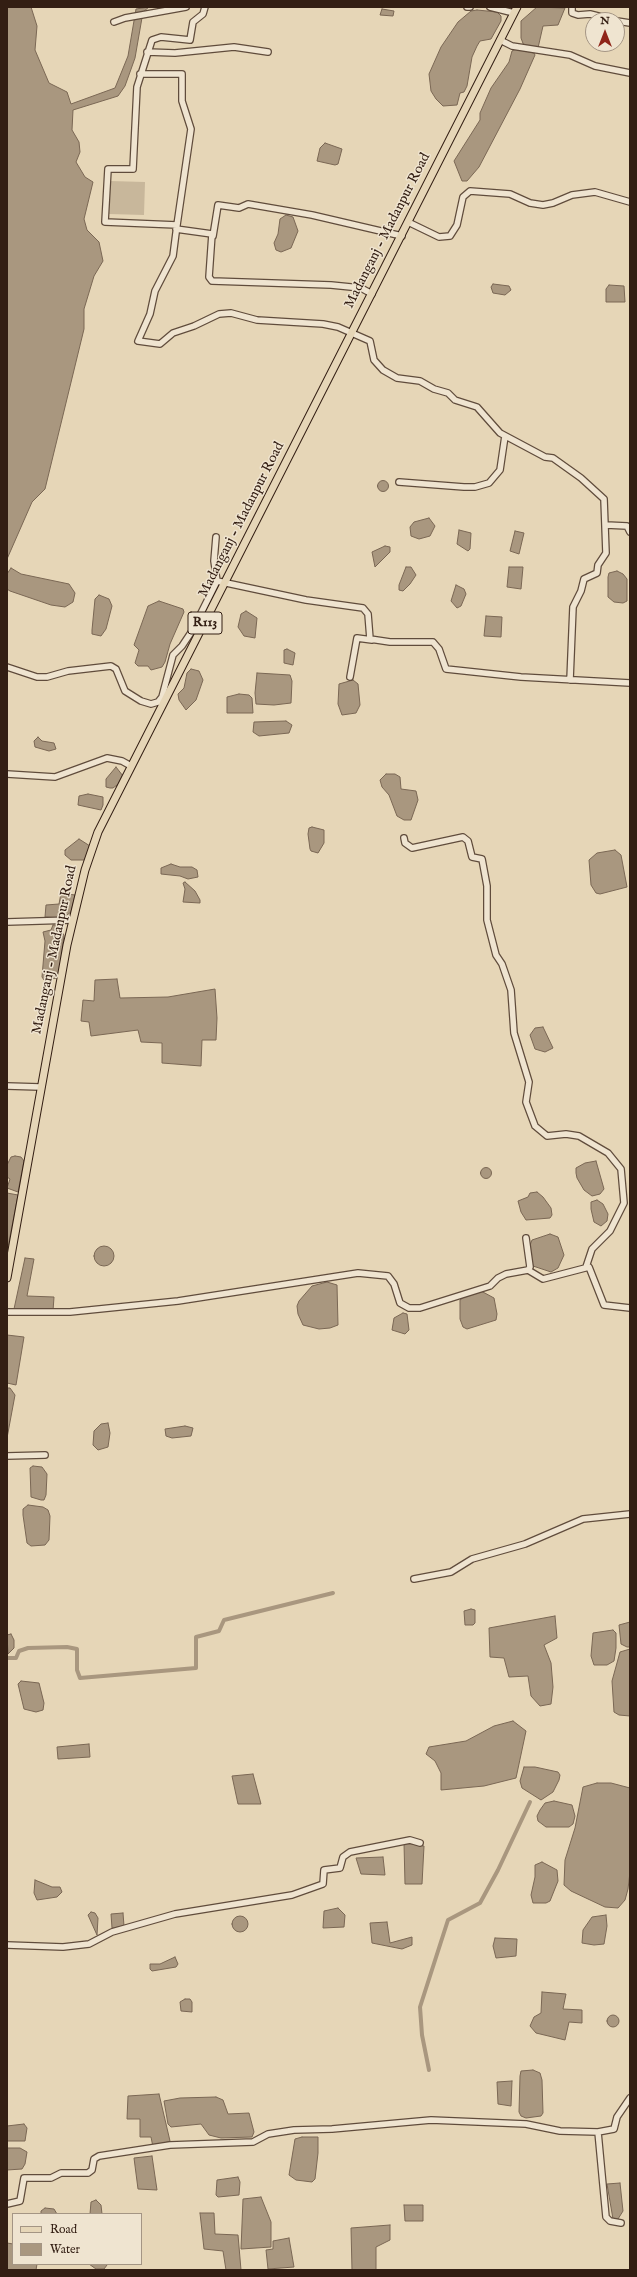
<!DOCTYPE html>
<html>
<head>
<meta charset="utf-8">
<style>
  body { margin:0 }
  #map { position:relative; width:637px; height:2277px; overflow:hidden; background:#e6d6b7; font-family:"IM FELL English",serif }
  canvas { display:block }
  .frame { position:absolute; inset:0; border:8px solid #331e13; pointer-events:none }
  .legend { position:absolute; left:12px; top:2213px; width:130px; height:52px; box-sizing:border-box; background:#efe4d0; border:1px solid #a49584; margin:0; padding:5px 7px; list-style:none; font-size:12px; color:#331e13 }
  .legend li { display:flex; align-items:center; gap:8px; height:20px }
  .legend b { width:20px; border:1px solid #a49584 }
  .north { position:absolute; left:585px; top:12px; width:40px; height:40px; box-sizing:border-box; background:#efe4d0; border:1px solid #a49584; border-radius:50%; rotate:0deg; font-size:11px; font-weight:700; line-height:16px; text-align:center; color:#331e13 }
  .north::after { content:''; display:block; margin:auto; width:14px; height:18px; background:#8f2418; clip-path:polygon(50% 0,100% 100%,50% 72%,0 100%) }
</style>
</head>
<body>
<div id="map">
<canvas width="637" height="2277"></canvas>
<div class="frame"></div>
<ul class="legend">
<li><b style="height:5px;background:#e6d6b7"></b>Road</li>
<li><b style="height:11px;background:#a9977f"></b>Water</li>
</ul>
<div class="north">N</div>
</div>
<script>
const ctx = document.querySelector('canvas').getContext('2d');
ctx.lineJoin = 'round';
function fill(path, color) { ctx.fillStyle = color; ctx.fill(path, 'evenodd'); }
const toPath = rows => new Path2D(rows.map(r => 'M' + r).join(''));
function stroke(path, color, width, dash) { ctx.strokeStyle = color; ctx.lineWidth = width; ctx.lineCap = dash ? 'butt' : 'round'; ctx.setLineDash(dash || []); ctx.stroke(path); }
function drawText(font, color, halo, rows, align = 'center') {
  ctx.font = font + ' "IM FELL English",serif'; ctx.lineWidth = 3; ctx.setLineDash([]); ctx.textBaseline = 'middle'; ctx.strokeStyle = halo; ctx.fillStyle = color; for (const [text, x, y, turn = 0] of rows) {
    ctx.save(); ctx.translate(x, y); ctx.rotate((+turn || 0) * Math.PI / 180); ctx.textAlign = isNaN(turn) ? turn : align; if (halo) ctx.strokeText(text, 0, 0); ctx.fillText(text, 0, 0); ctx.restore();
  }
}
const green = toPath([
  [110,181,145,182,144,215,109,214]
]);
const water = toPath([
  [7,7,31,7,37,26,35,50,49,83,67,92,71,104,115,88,128,56,136,9,149,7,143,12,135,58,125,86,118,96,73,110,72,130,79,142,80,152,76,162,85,177,93,182,84,219,87,230,99,242,103,261,94,276,84,309,84,329,45,489,32,502,7,559,7,7],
  [537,7,565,8,558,25,543,26,538,48,524,46,521,38,521,21,537,7],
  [382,9,394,11,393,16,380,15,382,9],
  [477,10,497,12,501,16,501,21,491,39,480,41,477,46,472,57,467,86,464,92,460,93,457,105,443,106,436,99,431,91,429,74,441,47,458,22,471,11,477,10],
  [516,49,534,53,535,55,520,89,479,167,467,181,462,181,454,161,480,120,480,113,491,88,509,62,512,51,516,49],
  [325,143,342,149,338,164,335,165,317,161,320,148,325,143],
  [286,215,293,217,298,231,291,248,281,252,276,250,274,243,278,234,280,219,286,215],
  [493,284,509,286,511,290,505,295,493,293,491,287,493,284],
  [609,285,624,286,625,302,606,302,606,289,609,285],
  '377.5 486a5.5 5.5 0 1 1 11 0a5.5 5.5 0 1 1-11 0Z',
  [429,518,435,526,430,536,419,539,411,536,410,527,414,522,429,518],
  [459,530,471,533,470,549,468,551,457,544,459,530],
  [515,531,524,533,519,554,510,551,515,531],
  [385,546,390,547,390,552,375,567,372,552,385,546],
  [406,567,411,567,416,575,410,584,403,591,399,590,399,585,406,567],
  [509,567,523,567,521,589,507,587,509,567],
  [11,568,21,574,69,584,75,593,73,602,65,607,51,605,10,591,7,589,7,574,11,568],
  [617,571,623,574,627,579,627,601,623,603,614,602,608,597,608,577,609,573,617,571],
  [456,585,464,589,466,594,461,606,457,608,451,601,456,585],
  [99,595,109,599,112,606,106,629,101,636,92,634,92,630,95,599,99,595],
  [159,601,183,609,184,612,170,644,165,662,162,667,151,670,148,666,138,666,135,663,139,650,134,645,148,606,159,601],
  [246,611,257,618,255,638,244,636,238,627,241,614,246,611],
  [486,616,502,617,501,637,484,636,486,616],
  [287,649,295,653,293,665,284,663,284,650,287,649],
  [191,669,199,671,203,680,196,700,186,710,179,700,178,694,184,688,187,673,191,669],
  [257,673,290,675,292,681,291,703,274,705,256,704,255,693,257,673],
  [353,680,358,684,360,705,356,713,342,715,338,704,339,684,353,680],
  [239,694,249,695,252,698,253,713,227,713,227,697,239,694],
  [286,721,292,725,289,733,259,736,253,732,254,722,286,721],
  [38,737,42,741,54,743,56,749,49,751,35,747,34,741,38,737],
  [116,767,123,776,121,782,113,788,110,788,106,787,106,779,116,767],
  [386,774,395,774,400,777,401,789,416,791,418,800,411,820,404,820,397,816,389,795,382,787,380,780,386,774],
  [88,794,103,797,103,805,101,810,78,805,79,796,88,794],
  [312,827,324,830,324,843,318,853,311,851,310,849,308,834,309,828,312,827],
  [79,839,90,846,91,849,88,857,85,860,71,860,65,855,65,850,79,839],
  [615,850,621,855,627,887,600,894,596,893,591,885,589,860,597,853,615,850],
  [171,864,180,867,192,867,197,870,198,877,188,879,180,876,161,874,161,868,171,864],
  [185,882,195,891,200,900,200,903,183,902,185,889,183,883,185,882],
  [61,893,75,895,71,912,63,918,45,917,46,905,59,904,61,893],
  [53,925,56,925,64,935,59,975,57,978,44,980,42,977,45,941,43,932,51,930,53,925],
  [117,979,120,998,168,997,215,989,217,1018,216,1040,202,1040,201,1066,162,1063,162,1043,141,1042,138,1030,91,1036,89,1022,81,1021,83,1000,94,1001,95,980,117,979],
  [543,1027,553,1048,545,1052,535,1049,530,1035,535,1028,543,1027],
  [15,1156,21,1157,24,1161,18,1192,7,1188,10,1179,7,1177,7,1165,11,1157,15,1156],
  [596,1161,604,1189,600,1194,592,1196,584,1190,577,1178,576,1173,576,1168,585,1163,596,1161],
  '480.5 1173a5.5 5.5 0 1 1 11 0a5.5 5.5 0 1 1-11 0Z',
  [537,1192,543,1197,551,1208,552,1215,550,1218,526,1220,521,1212,518,1201,528,1197,530,1193,537,1192],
  [7,1193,18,1195,8,1247,7,1247,7,1193],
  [597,1200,603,1204,608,1214,607,1221,601,1226,594,1222,591,1209,591,1202,597,1200],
  [550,1234,558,1237,564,1255,558,1268,551,1272,533,1266,529,1248,532,1240,550,1234],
  '94 1256a10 10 0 1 1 20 0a10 10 0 1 1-20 0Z',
  [25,1258,34,1259,27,1296,54,1297,53,1311,14,1309,25,1258],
  [327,1282,337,1285,338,1325,330,1328,319,1329,303,1325,298,1314,297,1306,299,1301,312,1286,327,1282],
  [481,1291,494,1298,497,1314,496,1320,467,1329,463,1327,460,1319,460,1300,464,1297,481,1291],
  [403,1313,407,1314,409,1330,405,1334,392,1330,394,1318,403,1313],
  [7,1335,24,1337,16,1385,7,1383,7,1335],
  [7,1388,10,1388,15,1395,7,1438,7,1388],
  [108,1423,110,1433,108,1447,98,1450,93,1445,94,1431,101,1424,108,1423],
  [185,1426,193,1428,191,1436,172,1438,166,1436,165,1429,185,1426],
  [33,1466,42,1467,47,1474,46,1495,44,1500,41,1500,31,1497,30,1468,33,1466],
  [28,1505,43,1507,48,1510,50,1516,49,1540,45,1545,31,1546,27,1543,23,1515,23,1509,28,1505],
  [471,1609,475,1610,475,1623,473,1625,465,1625,464,1611,471,1609],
  [555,1616,557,1638,544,1645,551,1663,553,1687,551,1704,540,1706,531,1696,528,1676,509,1677,504,1658,490,1657,489,1628,555,1616],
  [630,1622,630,1647,627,1647,621,1644,619,1625,630,1622],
  [613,1630,616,1633,616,1648,614,1661,607,1665,594,1665,591,1656,593,1633,613,1630],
  [11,1634,14,1640,14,1648,8,1654,7,1635,11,1634],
  [630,1649,630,1716,619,1715,614,1712,612,1681,620,1652,630,1649],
  [21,1681,39,1683,44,1703,43,1710,36,1712,24,1709,18,1684,21,1681],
  [513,1721,526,1731,516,1778,484,1786,441,1790,441,1773,435,1761,426,1754,429,1747,466,1741,494,1726,513,1721],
  [89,1744,90,1757,58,1759,57,1747,89,1744],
  [524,1767,535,1767,558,1772,560,1775,559,1780,553,1792,541,1800,522,1788,520,1781,524,1767],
  [253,1774,261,1804,238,1804,232,1776,253,1774],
  [597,1783,611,1783,630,1788,630,1872,628,1889,625,1900,618,1908,605,1907,571,1891,564,1885,565,1860,575,1828,583,1787,597,1783],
  [554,1801,572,1805,575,1816,573,1824,569,1827,546,1827,538,1821,537,1816,540,1810,545,1803,554,1801],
  [404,1843,424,1846,422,1884,405,1884,404,1843],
  [383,1857,385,1875,361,1874,356,1858,383,1857],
  [542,1862,557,1870,558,1881,550,1901,546,1903,533,1903,531,1895,535,1877,535,1865,542,1862],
  [35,1880,52,1887,60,1887,62,1892,57,1897,37,1900,34,1893,35,1880],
  [338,1908,345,1915,344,1927,323,1928,324,1911,338,1908],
  [91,1912,95,1913,98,1918,97,1935,88,1915,91,1912],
  [123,1913,124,1926,112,1928,111,1914,123,1913],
  [606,1915,607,1926,604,1944,594,1945,582,1943,583,1930,592,1917,606,1915],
  '232 1924a8 8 0 1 1 16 0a8 8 0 1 1-16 0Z',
  [387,1922,390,1943,412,1937,412,1945,402,1949,372,1943,370,1923,387,1922],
  [495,1938,517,1939,516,1956,496,1958,493,1946,495,1938],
  [175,1957,178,1964,176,1967,152,1971,150,1969,150,1964,160,1964,175,1957],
  [542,1992,566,1994,563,2009,582,2010,582,2023,569,2022,565,2040,536,2033,530,2026,534,2017,541,2013,542,1992],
  [185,1999,190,1999,192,2002,192,2012,181,2011,180,2002,185,1999],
  '607 2021a6 6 0 1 1 12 0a6 6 0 1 1-12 0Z',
  [533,2070,540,2073,542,2080,543,2113,541,2116,526,2118,521,2116,519,2112,520,2076,521,2071,533,2070],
  [512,2081,511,2106,498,2104,497,2082,512,2081],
  [159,2094,170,2141,153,2147,151,2137,140,2137,140,2119,127,2119,128,2096,159,2094],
  [216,2097,223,2100,228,2114,249,2113,254,2132,252,2137,221,2138,209,2135,201,2124,171,2127,168,2124,164,2101,180,2098,216,2097],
  [24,2124,27,2128,25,2141,7,2141,7,2126,24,2124],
  [302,2137,318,2137,318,2153,315,2179,312,2182,296,2180,289,2175,295,2139,302,2137],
  [7,2148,20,2148,27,2152,25,2164,22,2169,7,2170,7,2148],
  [152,2156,157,2190,138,2189,134,2158,152,2156],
  [238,2177,240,2182,239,2195,218,2197,216,2195,217,2180,238,2177],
  [620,2183,623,2211,618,2219,613,2219,607,2184,620,2183],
  [261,2197,271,2222,271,2247,241,2249,243,2199,261,2197],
  [96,2200,101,2205,102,2214,90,2214,91,2202,96,2200],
  [404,2205,423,2205,423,2221,405,2221,404,2205],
  [45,2208,54,2209,57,2214,41,2214,41,2211,45,2208],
  [200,2213,214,2213,215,2234,238,2235,241,2270,226,2270,223,2251,204,2249,200,2213],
  [390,2225,390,2240,376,2247,376,2270,352,2270,351,2228,390,2225],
  [289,2238,294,2267,268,2269,266,2250,273,2249,273,2241,289,2238],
  [7,2243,13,2244,13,2264,37,2264,36,2270,7,2270,7,2243],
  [89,2264,107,2264,107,2265,104,2269,96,2269,89,2264]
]);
const canal = toPath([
  [7,1658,16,1658,19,1651,28,1648,67,1647,77,1649,77,1670,80,1678,196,1668,196,1637,219,1631,224,1620,333,1593],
  [429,2070,422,2035,420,2007,448,1920,480,1903,498,1870,530,1802]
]);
const minor = toPath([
  [205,7,203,14,193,22,190,40,161,37,152,40,137,87,133,169,108,169,105,222,177,225,173,256,155,291,150,314,138,341,160,344,173,333,194,326,219,314,231,313,257,320,323,324,338,327,370,341,374,360,383,370,397,378,420,381,434,389,448,393,455,400,477,407,500,433,545,457,553,458,581,478,604,499,606,553,598,565,597,573,584,579,581,591,573,607,570,680],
  [467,7,470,7],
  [490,7,514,13],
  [572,7,572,13,578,15,590,14,614,20],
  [617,21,630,23],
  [114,22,125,18,186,7],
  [500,40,512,46,570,55,595,66,630,73],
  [147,52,175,53,234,47,268,52],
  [140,74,182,74,182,101,191,129,177,225],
  [408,222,439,237,450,236,457,225,463,197,470,191,510,194,530,203,543,205,553,203,572,195,595,192,630,202],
  [176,229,212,234,209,277,212,281,331,285,361,288,372,294],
  [213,236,218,205,239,208,248,204,312,215,402,236],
  [399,482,464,487,475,487,489,483,500,470,505,436],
  [606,525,627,526,630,532],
  [216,537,214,561,217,581,306,600,363,608,368,614,370,639,390,642,433,642,439,649,446,669,521,677,630,683],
  [7,667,37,677,47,677,68,671,111,666,116,669,125,691,141,701,151,704,158,702,162,697,173,655,182,646,192,631,217,581],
  [350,677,357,638,372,640],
  [7,774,55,777,107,758,122,761,131,766],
  [404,838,405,843,412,848,463,837,468,841,472,857,482,859,487,886,487,920,496,955,502,964,511,990,514,1033,529,1082,526,1102,535,1126,547,1136,566,1134,579,1136,608,1153,621,1169,624,1203,610,1231,592,1249,586,1267],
  [7,922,72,920],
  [7,1086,40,1087],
  [528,1270,543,1279,589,1267,604,1305,630,1308],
  [7,1312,70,1312,178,1301,358,1273,388,1276,394,1284,400,1303,409,1308,420,1308,490,1286,498,1278,506,1274,528,1270,530,1267,526,1238],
  [7,1456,45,1455],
  [414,1579,451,1572,472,1559,525,1544,583,1519,630,1514],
  [7,1945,63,1947,89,1944,112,1932,175,1914,292,1895,323,1884,324,1870,340,1868,343,1857,350,1852,410,1840,420,1843],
  [598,2132,606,2217,610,2221,621,2223],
  [7,2204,20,2201,24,2178,51,2178,61,2173,88,2173,92,2170,94,2159,99,2156,170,2145,253,2142,268,2134,294,2130,332,2129,431,2120,526,2124,560,2131,598,2132,614,2129,617,2117,630,2098]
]);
const major = toPath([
  [7,1278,67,945,85,870,98,832,517,7]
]);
const shields = [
  [205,623,34]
];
const shieldNames = [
  ["R113",205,623]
];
const streetNames = [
  ["Madanganj - Madanpur Road",388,231,-63],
  ["Madanganj - Madanpur Road",242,520,-63],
  ["Madanganj - Madanpur Road",55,950,-78]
];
fill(green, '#c8b79b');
fill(water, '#a9977f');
stroke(water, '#7a6754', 1);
stroke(canal, '#a9977f', 4);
stroke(minor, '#604c3c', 8);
stroke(major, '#331e13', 9);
stroke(minor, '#efe4d0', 5.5);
stroke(major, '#e6d6b7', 7);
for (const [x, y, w] of shields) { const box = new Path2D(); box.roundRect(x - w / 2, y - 11, w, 22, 3); ctx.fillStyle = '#efe4d0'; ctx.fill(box); stroke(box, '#331e13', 1); }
drawText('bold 13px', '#331e13', null, shieldNames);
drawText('14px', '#331e13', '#efe4d0', streetNames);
</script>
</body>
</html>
